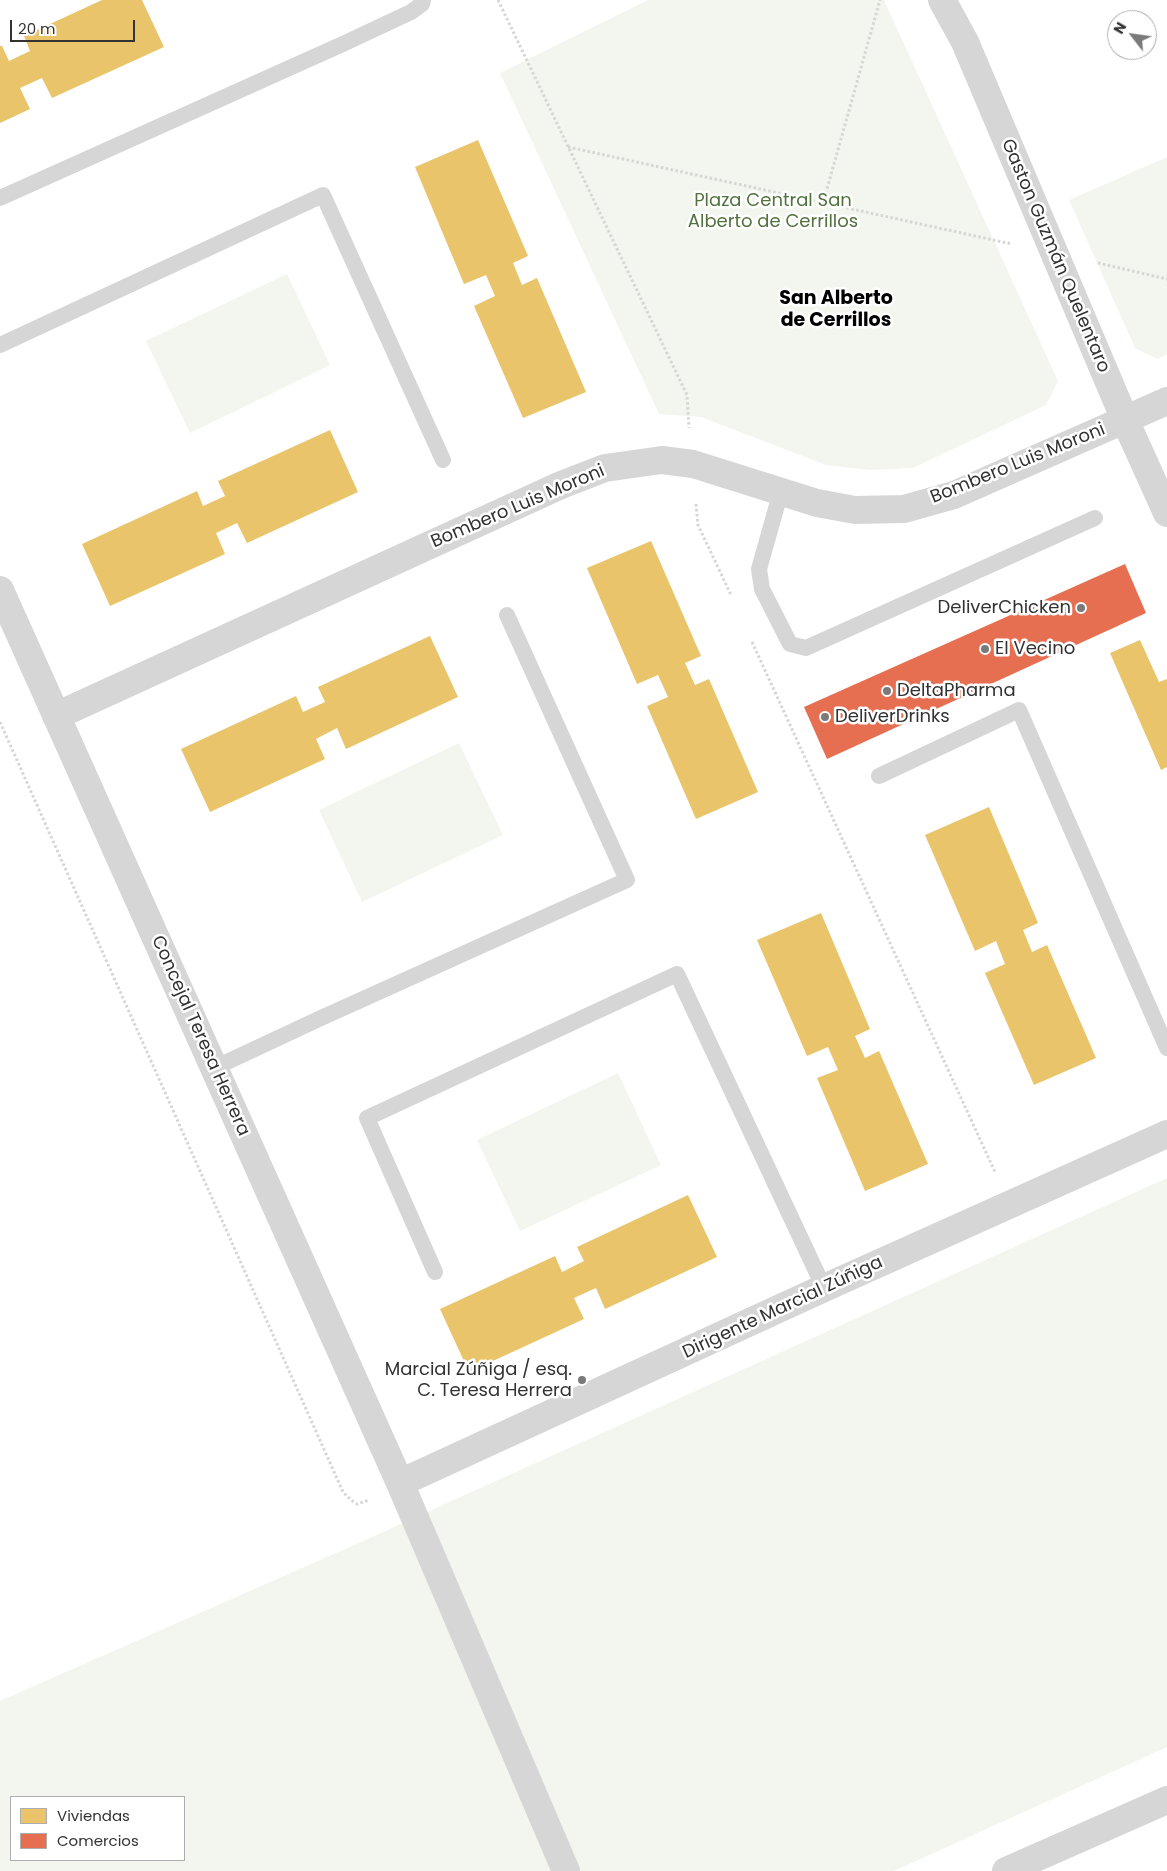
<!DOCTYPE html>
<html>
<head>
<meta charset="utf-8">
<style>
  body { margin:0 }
  #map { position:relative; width:1167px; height:1871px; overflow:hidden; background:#fff; font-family:Poppins,sans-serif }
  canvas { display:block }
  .legend { position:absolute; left:10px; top:1796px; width:175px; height:65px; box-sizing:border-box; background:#fff; border:1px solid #adadad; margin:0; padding:6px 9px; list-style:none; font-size:15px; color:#323232 }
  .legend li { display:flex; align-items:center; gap:10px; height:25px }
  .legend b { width:25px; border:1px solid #adadad }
  .north { position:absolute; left:1107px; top:10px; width:50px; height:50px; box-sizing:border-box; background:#fff; border:1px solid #adadad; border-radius:50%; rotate:300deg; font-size:14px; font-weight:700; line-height:20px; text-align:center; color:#323232 }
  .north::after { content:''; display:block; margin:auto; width:18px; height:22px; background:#7a7a7a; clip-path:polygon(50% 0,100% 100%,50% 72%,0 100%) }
  .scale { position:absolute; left:10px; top:20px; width:125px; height:22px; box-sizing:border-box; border:2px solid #323232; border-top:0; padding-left:6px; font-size:15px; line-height:18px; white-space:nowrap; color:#323232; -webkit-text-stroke:4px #fff; paint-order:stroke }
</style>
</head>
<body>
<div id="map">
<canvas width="1167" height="1871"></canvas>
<ul class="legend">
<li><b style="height:14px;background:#e9c46a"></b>Viviendas</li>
<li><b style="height:14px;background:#e76f51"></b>Comercios</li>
</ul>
<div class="north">N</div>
<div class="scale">20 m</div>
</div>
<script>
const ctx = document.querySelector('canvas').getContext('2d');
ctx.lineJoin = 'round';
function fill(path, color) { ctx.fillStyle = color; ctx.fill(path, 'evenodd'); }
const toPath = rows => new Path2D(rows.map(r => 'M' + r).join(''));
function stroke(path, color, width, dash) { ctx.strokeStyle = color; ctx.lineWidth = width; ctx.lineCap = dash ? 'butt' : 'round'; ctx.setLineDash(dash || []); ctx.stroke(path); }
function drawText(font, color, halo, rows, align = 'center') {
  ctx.font = font + ' Poppins,sans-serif'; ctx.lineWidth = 5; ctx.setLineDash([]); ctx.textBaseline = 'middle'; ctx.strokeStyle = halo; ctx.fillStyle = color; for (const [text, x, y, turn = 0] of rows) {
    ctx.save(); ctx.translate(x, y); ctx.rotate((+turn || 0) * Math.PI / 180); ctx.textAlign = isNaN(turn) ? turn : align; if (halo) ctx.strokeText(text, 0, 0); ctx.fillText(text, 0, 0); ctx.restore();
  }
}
const green = toPath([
  [648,0,884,0,1058,381,1046,405,913,468,870,470,826,465,701,417,659,414,500,73],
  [1167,157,1167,354,1157,359,1135,348,1069,200],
  [287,274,330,365,190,433,146,341],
  [459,743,503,835,362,902,319,810],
  [618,1073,661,1165,520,1231,477,1140],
  [1167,1178,1167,1747,894,1871,0,1871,0,1701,352,1546],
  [11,1797,184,1797,184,1860,11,1860]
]);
const homes = toPath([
  [102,0,142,0,164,47,52,98,42,78,20,88,30,109,0,123,0,46,2,46,9,61,30,51,24,36],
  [478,140,528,256,513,263,522,285,537,278,586,392,523,418,474,306,495,296,486,275,464,284,415,167],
  [330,430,358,492,247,543,237,523,216,533,225,554,110,606,82,544,197,491,203,506,225,496,218,481],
  [651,541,701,656,685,663,695,685,709,679,758,792,696,819,647,706,668,697,658,675,637,684,587,568],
  [430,636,458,697,346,749,337,728,316,739,325,759,210,812,181,749,296,696,303,712,325,702,318,687],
  [1140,640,1159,682,1167,679,1167,767,1161,770,1110,653],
  [989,807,1038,923,1023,930,1032,952,1047,945,1096,1058,1034,1085,985,973,1005,964,996,941,975,951,925,835],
  [821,913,870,1029,855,1036,865,1058,879,1051,928,1164,865,1191,817,1078,838,1070,828,1047,807,1056,757,940],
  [688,1195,717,1257,605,1309,596,1288,574,1298,584,1319,469,1372,440,1309,555,1256,562,1272,584,1261,577,1247]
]);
const shops = toPath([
  [1125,564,1146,613,827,759,804,707]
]);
const path = toPath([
  [498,0,687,395,689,428],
  [568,147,1012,244],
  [823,203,880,0],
  [1098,263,1167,279],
  [696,504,698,525,731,595],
  [752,642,995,1172],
  [0,722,343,1492,351,1500,357,1504,369,1500]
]);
const lane = toPath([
  [0,198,345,43,411,12,422,4,423,0],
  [0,345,323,195,443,460],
  [781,491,759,569,762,589,790,644,806,648,1095,518],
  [879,776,1019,710,1167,1048],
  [214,1068,321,1018,627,880,507,615],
  [435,1272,367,1118,677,974,824,1288]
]);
const street = toPath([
  [942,0,965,42,1125,420,1167,513],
  [0,590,400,1483,566,1871],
  [56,716,561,485,605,468,662,460,693,464,817,503,855,510,904,509,954,495,1167,401],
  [400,1483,824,1288,1167,1134],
  [1006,1871,1167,1800]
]);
const markers = [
  [1081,608,5,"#7a7a7a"],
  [985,649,5,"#7a7a7a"],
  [887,691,5,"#7a7a7a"],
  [825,717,5,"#7a7a7a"],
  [582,1380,5,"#7a7a7a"]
];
const parkNames = [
  ["Plaza Central San",773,201],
  ["Alberto de Cerrillos",773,222]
];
const streetNames = [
  ["Gaston Guzmán Quelentaro",1055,256,67],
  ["Bombero Luis Moroni",1018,464,-22],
  ["Bombero Luis Moroni",518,507,-23],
  ["Concejal Teresa Herrera",200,1036,66],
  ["Dirigente Marcial Zúñiga",783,1308,-25]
];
const poiNames = [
  ["DeliverChicken",1071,608,"right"],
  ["El Vecino",995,649],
  ["DeltaPharma",897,691],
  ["DeliverDrinks",835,717],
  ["Marcial Zúñiga / esq.",572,1370,"right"],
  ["C. Teresa Herrera",572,1391,"right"]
];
const neighbourhoodNames = [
  ["San Alberto",836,299],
  ["de Cerrillos",836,321]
];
fill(green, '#f2f6ee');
fill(homes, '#e9c46a');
fill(shops, '#e76f51');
stroke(path, '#d6d6d6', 3, [2.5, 2.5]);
stroke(lane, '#d6d6d6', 16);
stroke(street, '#d6d6d6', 28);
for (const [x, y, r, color] of markers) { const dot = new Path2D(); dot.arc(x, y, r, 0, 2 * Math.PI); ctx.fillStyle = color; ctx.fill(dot); stroke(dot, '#fff', 2); }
drawText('18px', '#51713d', '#fff', parkNames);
drawText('18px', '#323232', '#fff', streetNames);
drawText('18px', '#323232', '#fff', poiNames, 'left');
drawText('bold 19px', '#000', '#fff', neighbourhoodNames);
</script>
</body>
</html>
